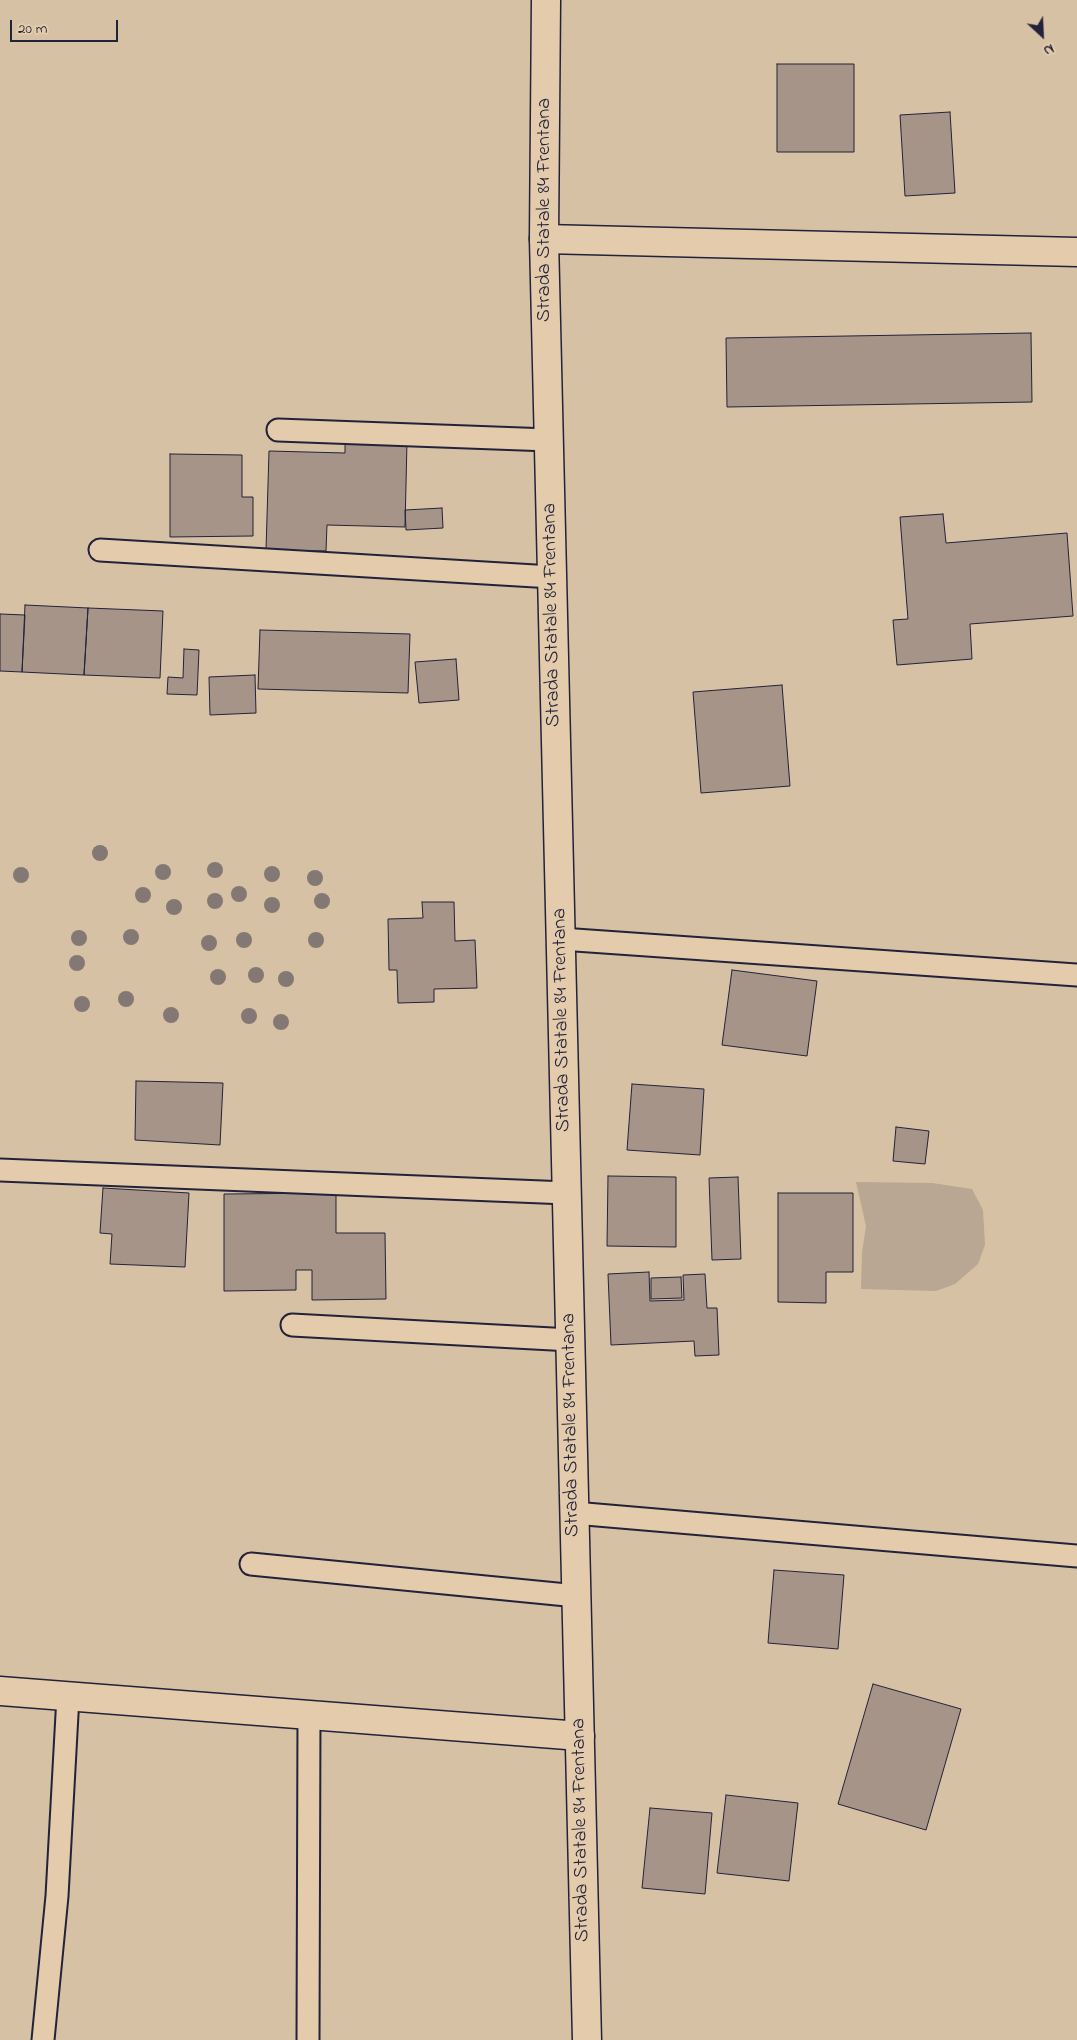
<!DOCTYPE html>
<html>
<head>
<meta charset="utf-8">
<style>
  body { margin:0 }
  #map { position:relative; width:1077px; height:2040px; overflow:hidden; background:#d7c1a4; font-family:"Indie Flower",sans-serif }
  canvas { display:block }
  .north { position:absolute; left:1017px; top:10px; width:50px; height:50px; -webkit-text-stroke:4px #e3cbab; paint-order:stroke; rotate:155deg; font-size:14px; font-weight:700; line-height:20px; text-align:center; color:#22223b }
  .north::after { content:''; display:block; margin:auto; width:18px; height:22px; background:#22223b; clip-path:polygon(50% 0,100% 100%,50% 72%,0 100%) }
  .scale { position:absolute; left:10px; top:20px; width:108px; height:22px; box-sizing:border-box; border:2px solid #22223b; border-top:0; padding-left:6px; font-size:15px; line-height:18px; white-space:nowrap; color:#22223b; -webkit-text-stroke:4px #e3cbab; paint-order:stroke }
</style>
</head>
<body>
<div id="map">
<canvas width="1077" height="2040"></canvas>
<div class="north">N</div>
<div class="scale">20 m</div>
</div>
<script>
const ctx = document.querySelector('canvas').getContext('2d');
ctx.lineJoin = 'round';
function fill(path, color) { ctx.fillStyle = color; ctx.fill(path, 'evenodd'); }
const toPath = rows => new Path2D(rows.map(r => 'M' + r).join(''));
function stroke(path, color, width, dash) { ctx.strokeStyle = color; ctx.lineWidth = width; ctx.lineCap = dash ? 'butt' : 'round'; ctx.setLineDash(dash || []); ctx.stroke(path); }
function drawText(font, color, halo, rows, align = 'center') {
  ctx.font = font + ' "Indie Flower",sans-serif'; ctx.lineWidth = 4.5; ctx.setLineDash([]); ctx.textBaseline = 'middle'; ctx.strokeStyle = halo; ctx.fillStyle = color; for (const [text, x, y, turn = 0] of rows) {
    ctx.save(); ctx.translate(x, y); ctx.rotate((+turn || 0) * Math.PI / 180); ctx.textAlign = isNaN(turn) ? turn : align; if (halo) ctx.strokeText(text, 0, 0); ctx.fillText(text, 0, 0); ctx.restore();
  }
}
const green = toPath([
  [856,1182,932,1183,972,1189,983,1210,985,1245,978,1264,955,1284,936,1291,861,1289,862,1253,866,1226]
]);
const building = toPath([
  [777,64,854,64,854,152,777,152,777,64],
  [950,112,955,193,905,196,900,115,950,112],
  [1031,333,1032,402,727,407,726,338,1031,333],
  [345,440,407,441,405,527,327,525,326,551,266,550,269,451,345,453,345,440],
  [170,454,242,455,242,497,253,497,253,536,170,537,170,454],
  [442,508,443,528,406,530,405,510,442,508],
  [943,514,946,543,1067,533,1073,616,970,624,972,659,897,665,893,620,908,619,900,517,943,514],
  [25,605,88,608,84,675,22,672,25,605],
  [88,608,163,611,160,678,84,675,88,608],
  [0,614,25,615,22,672,0,671,0,614],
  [260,630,410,634,408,693,258,689,260,630],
  [184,649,199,650,197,695,167,694,168,677,183,678,184,649],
  [456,659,459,700,419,703,415,662,456,659],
  [255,675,256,713,210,715,209,677,255,675],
  [782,685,790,786,701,793,693,692,782,685],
  [422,902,454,902,455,941,475,940,477,988,434,989,434,1002,398,1003,397,970,389,970,388,919,423,918,422,902],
  [732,970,817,981,807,1056,722,1045,732,970],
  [136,1081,223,1083,220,1145,135,1140,136,1081],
  [632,1084,704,1089,700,1155,627,1150,632,1084],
  [896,1127,929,1131,925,1164,893,1161,896,1127],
  [608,1176,676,1177,676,1247,607,1246,608,1176],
  [738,1177,741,1259,712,1260,709,1178,738,1177],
  [103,1188,189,1193,185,1267,110,1264,112,1234,100,1233,103,1188],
  [336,1193,336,1233,385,1233,386,1299,312,1300,312,1270,296,1270,296,1290,224,1291,224,1194,336,1193],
  [778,1193,853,1193,853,1272,826,1272,826,1303,778,1302,778,1193],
  [649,1272,650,1301,684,1300,683,1275,705,1274,707,1308,717,1308,719,1355,695,1356,694,1341,611,1345,608,1274,649,1272],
  [681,1277,682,1298,651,1299,651,1278,681,1277],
  [774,1570,844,1575,838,1649,768,1643,774,1570],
  [873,1684,961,1709,926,1830,838,1804,873,1684],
  [726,1795,798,1803,789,1881,717,1873,726,1795],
  [650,1808,712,1813,705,1894,642,1888,650,1808]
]);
const lane = toPath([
  [278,430,549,440],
  [100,550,552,577],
  [561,939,1077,975],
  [0,1170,567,1193],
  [292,1325,571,1340],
  [574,1513,1077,1556],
  [251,1564,577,1596],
  [43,2040,57,1896,68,1696],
  [308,2040,309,1715]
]);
const street = toPath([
  [544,239,1077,252],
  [0,1691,580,1736]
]);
const primary = toPath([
  [546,0,544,239,587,2040]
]);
const trees = [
  [100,853],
  [215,870],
  [163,872],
  [272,874],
  [21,875],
  [315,878],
  [239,894],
  [143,895],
  [215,901],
  [322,901],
  [272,905],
  [174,907],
  [131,937],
  [79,938],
  [244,940],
  [316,940],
  [209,943],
  [77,963],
  [256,975],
  [218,977],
  [286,979],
  [126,999],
  [82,1004],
  [171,1015],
  [249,1016],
  [281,1022]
];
const streetNames = [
  ["Strada Statale 84 Frentana",546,210,-90],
  ["Strada Statale 84 Frentana",553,615,-91],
  ["Strada Statale 84 Frentana",563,1020,-91],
  ["Strada Statale 84 Frentana",572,1425,-91],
  ["Strada Statale 84 Frentana",582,1830,-91]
];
fill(green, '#b9a693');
fill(building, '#a59487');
stroke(building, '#22223b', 1);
stroke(lane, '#22223b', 25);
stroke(street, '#22223b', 31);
stroke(primary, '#22223b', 31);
stroke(lane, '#e3cbab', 21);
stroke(street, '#e3cbab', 28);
stroke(primary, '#e3cbab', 28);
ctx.fillStyle = '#847874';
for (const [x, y] of trees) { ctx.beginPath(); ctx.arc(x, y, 8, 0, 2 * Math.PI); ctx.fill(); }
drawText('20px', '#22223b', '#e3cbab', streetNames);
</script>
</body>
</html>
